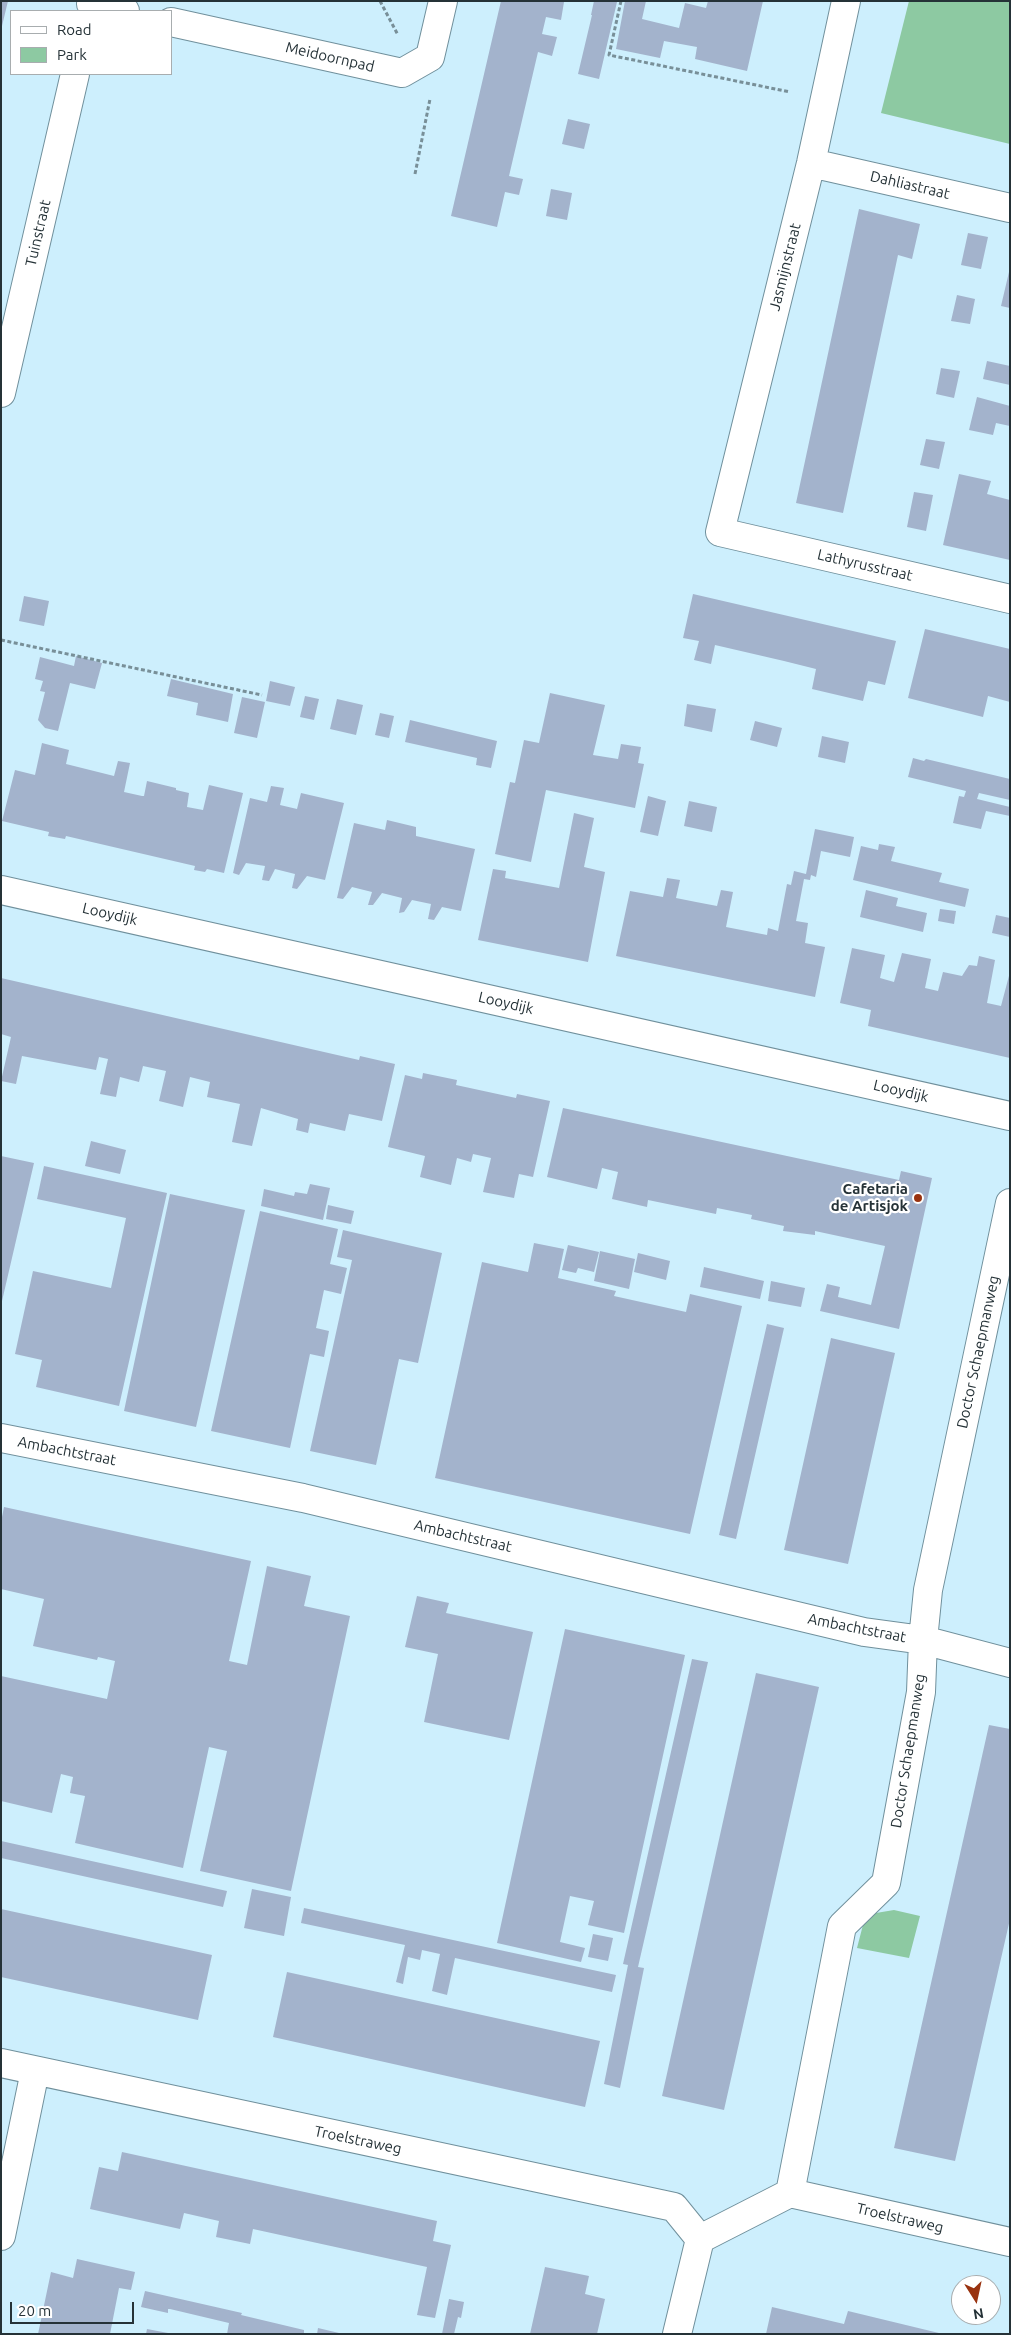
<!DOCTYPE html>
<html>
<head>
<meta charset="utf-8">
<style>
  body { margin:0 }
  #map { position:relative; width:1011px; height:2335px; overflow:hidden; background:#cdeffd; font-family:Ubuntu,sans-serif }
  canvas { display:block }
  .frame { position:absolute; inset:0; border:2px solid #253237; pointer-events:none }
  .legend { position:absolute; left:10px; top:10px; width:162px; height:65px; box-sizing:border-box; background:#fff; border:1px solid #a8adaf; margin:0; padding:6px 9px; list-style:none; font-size:15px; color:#253237 }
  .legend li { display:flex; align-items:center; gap:10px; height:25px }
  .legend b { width:25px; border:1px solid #a8adaf }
  .north { position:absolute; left:951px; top:2275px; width:50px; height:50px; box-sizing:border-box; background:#fff; border:1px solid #a8adaf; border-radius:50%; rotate:170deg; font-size:14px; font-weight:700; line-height:20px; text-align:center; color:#253237 }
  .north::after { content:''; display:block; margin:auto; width:18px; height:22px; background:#993310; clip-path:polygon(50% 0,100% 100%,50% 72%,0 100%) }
  .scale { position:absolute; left:10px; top:2302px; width:124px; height:22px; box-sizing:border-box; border:2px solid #253237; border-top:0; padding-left:6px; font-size:15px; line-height:18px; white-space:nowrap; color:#253237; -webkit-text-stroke:4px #fff; paint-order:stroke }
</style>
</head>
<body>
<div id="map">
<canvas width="1011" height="2335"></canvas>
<div class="frame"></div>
<ul class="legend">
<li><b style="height:6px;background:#fff"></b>Road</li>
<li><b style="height:14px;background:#8dc9a2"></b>Park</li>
</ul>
<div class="north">N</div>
<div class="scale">20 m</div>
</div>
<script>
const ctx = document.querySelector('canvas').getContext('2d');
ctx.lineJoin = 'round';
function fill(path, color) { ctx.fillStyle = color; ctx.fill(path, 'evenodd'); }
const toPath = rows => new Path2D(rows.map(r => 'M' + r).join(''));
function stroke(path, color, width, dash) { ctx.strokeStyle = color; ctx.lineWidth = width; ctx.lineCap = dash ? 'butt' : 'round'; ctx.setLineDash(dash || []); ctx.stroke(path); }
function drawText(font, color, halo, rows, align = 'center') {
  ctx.font = font + ' Ubuntu,sans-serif'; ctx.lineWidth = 4.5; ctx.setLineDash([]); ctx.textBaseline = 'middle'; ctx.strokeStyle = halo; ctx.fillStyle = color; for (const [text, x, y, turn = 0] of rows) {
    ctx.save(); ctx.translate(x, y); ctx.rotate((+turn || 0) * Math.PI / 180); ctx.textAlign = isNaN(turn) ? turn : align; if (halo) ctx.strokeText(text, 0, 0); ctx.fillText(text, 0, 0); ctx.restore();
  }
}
const green = toPath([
  [909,1,1010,1,1010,144,881,113],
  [894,1910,920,1916,909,1958,857,1948,864,1921,876,1913]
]);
const building = toPath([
  [1,1,8,1,2,26,1,26],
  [501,1,564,2,561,20,546,17,542,34,557,37,552,56,538,52,509,176,523,179,519,195,505,192,497,227,451,216],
  [594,1,617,2,599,79,578,74,592,15,591,15],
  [625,1,646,1,642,19,679,28,685,3,706,8,708,1,763,1,747,71,695,59,697,47,664,41,660,58,616,49],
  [568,119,590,124,584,149,562,144],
  [551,189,572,193,567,220,546,216],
  [859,209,920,224,912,259,898,255,843,513,796,503],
  [968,233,988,237,981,269,961,265],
  [1009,272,1010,272,1010,308,1001,306],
  [957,295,975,299,970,324,951,321],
  [987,361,1010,366,1010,385,983,379],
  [941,368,960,371,954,398,936,394],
  [977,397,1010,406,1010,426,996,423,993,435,969,430],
  [926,439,945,442,939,469,920,465],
  [959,474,991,481,987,494,1010,500,1010,560,943,545],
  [914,492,933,495,926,531,907,527],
  [693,594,896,641,885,685,868,681,863,701,812,689,816,669,784,661,715,645,711,664,694,660,699,641,683,638],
  [24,596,49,601,44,626,19,621],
  [925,629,1010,649,1010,702,988,696,983,717,908,698],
  [76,656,102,663,95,689,70,683,58,731,45,728,38,720,45,692,40,691,43,681,35,679,40,657,74,666],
  [171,679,233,694,228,722,196,715,198,703,167,696],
  [270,681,295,687,290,706,266,701],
  [550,693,605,705,593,755,618,759,621,744,641,747,638,763,644,764,635,808,546,790,531,862,495,854,510,782,515,783,524,740,539,743],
  [305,696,319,699,314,720,300,717],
  [242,697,265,702,257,738,234,733],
  [337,699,363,705,356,735,330,729],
  [687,704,716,709,712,732,684,726],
  [380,713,394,716,389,738,375,735],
  [410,720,497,741,491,768,476,765,477,758,405,742],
  [755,721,782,728,777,747,750,740],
  [822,736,849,742,845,763,818,757],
  [42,743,69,750,66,764,114,776,118,761,130,763,124,792,142,796,144,796,147,781,176,788,176,790,189,793,187,807,203,810,209,785,243,793,224,873,207,869,205,872,194,870,195,866,66,836,65,839,48,836,49,832,2,821,15,770,35,775],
  [913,758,924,761,926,759,1010,779,1010,800,979,793,977,799,1010,807,1010,816,986,811,981,829,953,823,959,796,964,797,966,791,908,777],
  [271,786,284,788,280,805,297,809,301,793,344,803,325,880,307,876,297,889,292,888,295,874,275,869,269,881,262,880,265,866,246,863,239,875,233,873,250,798,267,802],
  [648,796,666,801,658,836,640,832],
  [689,801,717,807,712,832,684,826],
  [574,813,594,818,584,867,605,872,588,962,478,940,493,869,506,871,505,878,559,888],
  [387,820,416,827,416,836,475,849,461,911,442,907,434,920,428,919,431,904,412,900,404,912,399,913,402,898,382,893,373,905,368,905,372,892,352,887,343,899,337,898,354,823,385,830],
  [815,829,854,837,850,857,821,851,816,877,811,875,810,880,804,879,796,921,808,923,805,943,825,947,815,997,616,956,630,891,663,897,667,878,680,880,676,898,696,902,717,906,721,890,733,892,726,927,767,935,768,928,778,931,787,884,791,885,794,871,806,874],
  [879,844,895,847,891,861,942,873,939,882,969,889,965,907,853,880,861,846,878,850],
  [866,890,898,898,896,906,927,913,923,932,860,917],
  [940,909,956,911,954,924,938,921],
  [996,915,1010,918,1010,937,992,933],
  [852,948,885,955,880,978,894,982,902,953,931,959,925,988,938,991,943,972,962,976,969,965,977,966,979,956,995,960,987,1003,1001,1006,1010,972,1010,1058,868,1026,871,1010,840,1003],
  [1,978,359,1060,360,1056,395,1064,382,1121,349,1114,345,1131,310,1123,308,1133,296,1130,298,1119,261,1108,252,1146,232,1142,240,1104,207,1097,210,1082,190,1077,183,1107,159,1101,166,1071,143,1066,139,1082,120,1077,116,1097,100,1094,108,1059,99,1057,96,1070,22,1056,16,1084,1,1081,11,1037,1,1034],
  [423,1073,457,1080,456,1085,516,1098,517,1094,550,1101,533,1177,519,1174,514,1198,483,1192,491,1158,473,1154,471,1162,457,1158,451,1185,420,1177,425,1156,388,1147,405,1075,422,1079],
  [563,1108,899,1180,901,1171,932,1178,899,1329,820,1311,827,1284,840,1287,838,1297,871,1305,885,1246,815,1231,815,1235,783,1231,784,1226,751,1219,752,1215,717,1208,716,1214,648,1200,647,1207,612,1199,618,1172,602,1168,597,1189,547,1177],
  [91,1141,126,1150,120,1174,85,1166],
  [1,1156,34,1163,2,1301,1,1301],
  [44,1166,167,1193,119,1406,36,1387,42,1360,15,1354,33,1271,111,1288,126,1218,37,1199],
  [310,1184,330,1188,323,1220,261,1206,264,1189,294,1196,295,1192,307,1194],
  [170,1194,245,1210,196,1427,124,1411],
  [328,1205,354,1211,351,1224,326,1219],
  [260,1211,338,1229,330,1264,347,1268,341,1294,324,1290,316,1328,329,1331,324,1357,310,1354,290,1448,211,1431],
  [343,1230,442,1253,418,1363,399,1359,376,1465,310,1451,352,1260,337,1257],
  [534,1243,564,1249,558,1278,616,1291,614,1296,686,1312,690,1294,742,1306,690,1534,435,1478,482,1262,528,1272],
  [568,1245,599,1252,594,1272,578,1268,576,1273,562,1270],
  [600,1251,635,1259,629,1289,594,1281],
  [638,1253,670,1261,666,1280,634,1272],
  [704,1267,764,1281,760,1299,700,1287],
  [771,1281,805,1288,801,1307,768,1301],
  [767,1324,784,1328,736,1539,719,1535],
  [831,1338,895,1353,848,1564,784,1550],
  [4,1507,251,1561,229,1661,247,1665,267,1566,311,1576,304,1606,350,1616,291,1891,200,1871,227,1751,209,1747,183,1868,75,1843,85,1796,70,1793,73,1777,61,1774,52,1813,1,1801,1,1676,107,1699,115,1661,98,1657,97,1660,33,1646,44,1599,1,1589,1,1522],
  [417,1596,449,1603,446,1613,533,1632,509,1740,424,1722,438,1654,405,1647],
  [565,1629,685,1655,624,1933,588,1925,594,1901,570,1896,560,1942,585,1948,581,1962,497,1943],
  [692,1659,708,1662,638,1967,644,1968,620,2088,604,2084,628,1965,623,1964],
  [756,1673,819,1687,724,2110,662,2096],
  [989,1725,1010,1729,1010,1919,955,2161,894,2148],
  [1,1841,227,1891,223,1907,1,1858],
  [252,1889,291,1897,284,1936,244,1928],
  [304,1908,616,1975,612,1992,455,1958,447,1995,432,1991,440,1954,422,1950,420,1960,408,1957,403,1984,396,1982,405,1945,301,1923],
  [1,1909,212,1955,198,2020,1,1977],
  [593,1934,613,1938,608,1961,588,1957],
  [287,1972,600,2041,585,2107,273,2037],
  [122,2152,437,2221,433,2241,451,2245,435,2318,417,2315,427,2267,253,2229,250,2244,216,2237,219,2221,184,2213,180,2229,90,2209,99,2167,118,2171],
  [77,2259,135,2272,131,2290,119,2288,110,2334,38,2334,51,2272,73,2278],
  [545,2267,589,2276,585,2294,605,2299,597,2334,530,2334],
  [145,2291,242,2313,241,2315,304,2330,304,2334,227,2334,229,2323,170,2309,168,2309,168,2313,141,2307],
  [449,2299,464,2302,461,2318,458,2317,454,2334,442,2334],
  [772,2307,844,2324,848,2311,943,2334,766,2334],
  [318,2328,339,2333,339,2334,317,2334],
  [147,2329,168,2333,167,2334,146,2334]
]);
const path = toPath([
  [380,1,398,35],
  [621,1,609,55,790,92],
  [415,174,430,99],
  [1,640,262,695]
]);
const street = toPath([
  [846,1,811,163,720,532,1010,599],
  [91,4,125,11],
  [171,22,402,73,430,57,443,1],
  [811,163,1010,208],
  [1,393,75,74],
  [1,890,1010,1116],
  [1,1438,303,1498,864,1632,923,1640,1010,1663],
  [1,2063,674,2207,700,2239],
  [790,2193,842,1926,886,1883,921,1692,923,1640,928,1590,1010,1203],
  [790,2193,1010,2242],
  [1,2236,35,2071],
  [700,2239,790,2193],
  [677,2334,700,2239]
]);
const markers = [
  [918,1198,5,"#993310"]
];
const streetNames = [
  ["Meidoornpad",330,57,13],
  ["Dahliastraat",910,185,13],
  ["Tuinstraat",38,233,-77],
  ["Jasmijnstraat",785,267,-76],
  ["Lathyrusstraat",865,565,13],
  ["Looydijk",110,914,13],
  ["Looydijk",506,1003,13],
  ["Looydijk",901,1091,13],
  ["Doctor Schaepmanweg",978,1352,-78],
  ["Ambachtstraat",67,1451,11],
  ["Ambachtstraat",463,1536,13],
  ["Ambachtstraat",857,1628,11],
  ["Doctor Schaepmanweg",908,1751,-81],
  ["Troelstraweg",358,2140,12],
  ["Troelstraweg",900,2218,13]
];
const poiNames = [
  ["Cafetaria",908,1189],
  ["de Artisjok",908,1206]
];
fill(green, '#8dc9a2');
fill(building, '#a3b3cc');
stroke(street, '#70909c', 30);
stroke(path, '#788f98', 3, [4, 2.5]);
stroke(street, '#fff', 28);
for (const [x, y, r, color] of markers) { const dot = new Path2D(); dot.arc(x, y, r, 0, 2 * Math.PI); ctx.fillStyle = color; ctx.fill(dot); stroke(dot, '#fff', 2); }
drawText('15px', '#253237', '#fff', streetNames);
drawText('bold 15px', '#253237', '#fff', poiNames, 'right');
</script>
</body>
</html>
